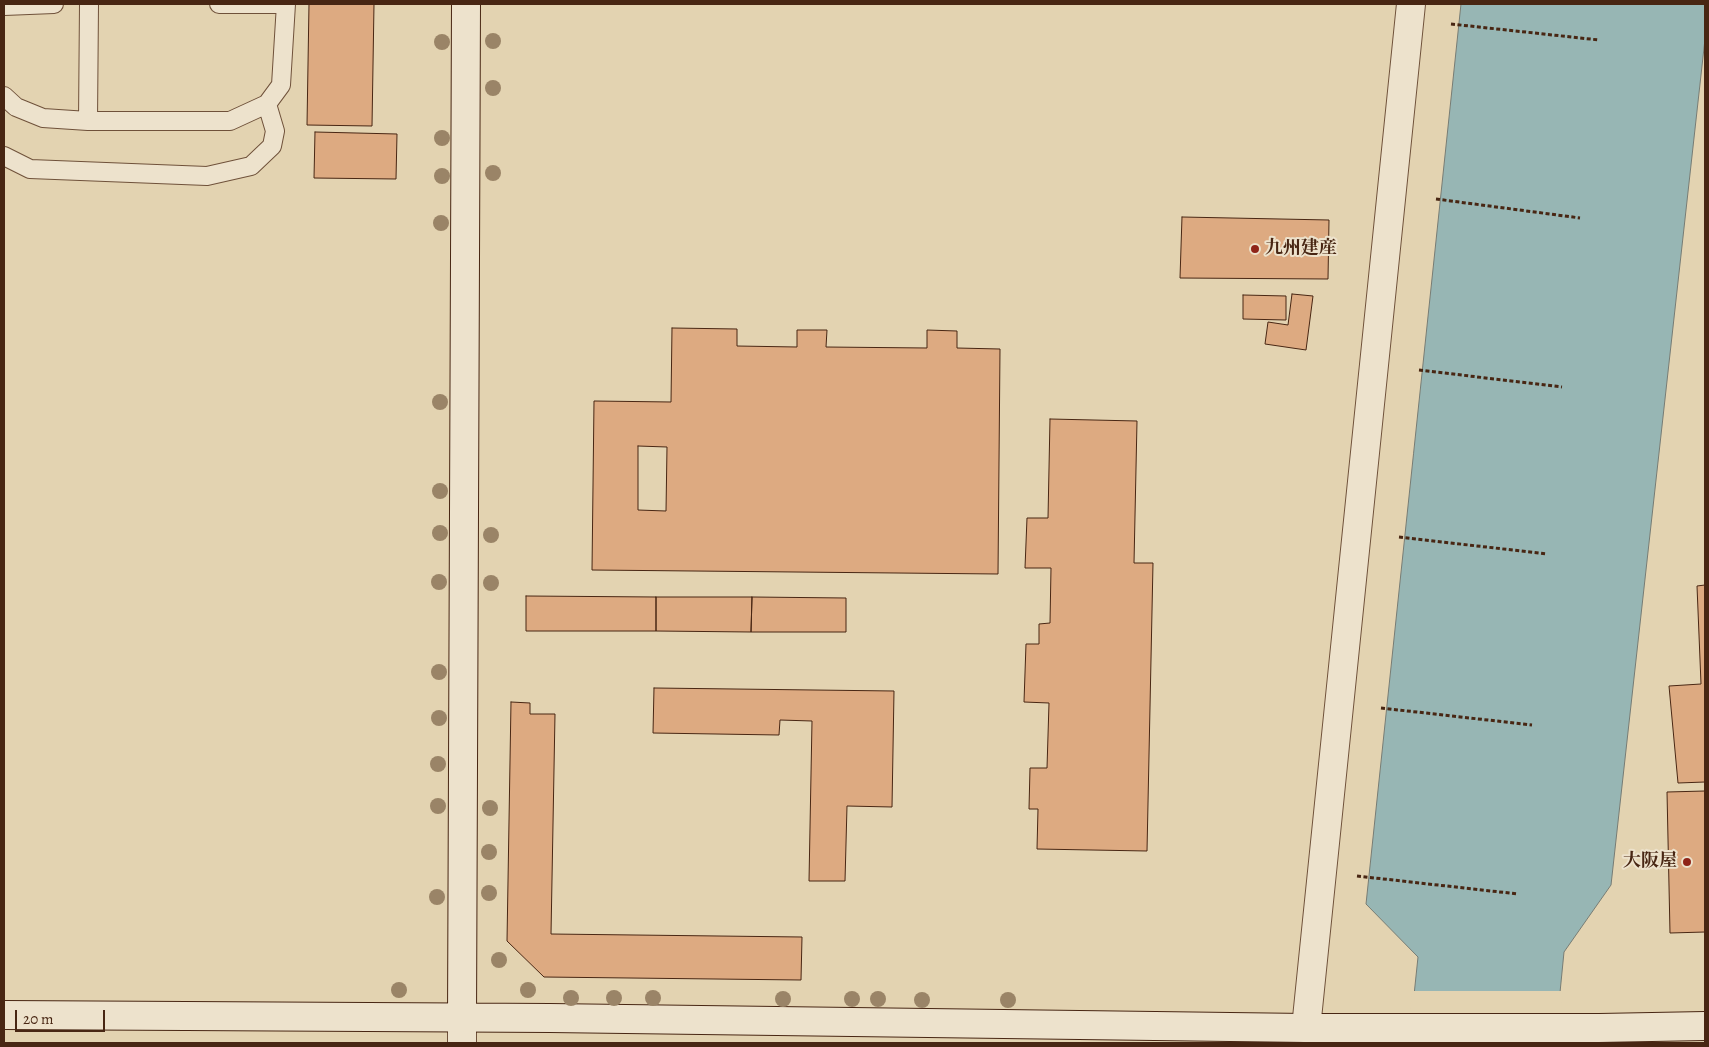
<!DOCTYPE html>
<html>
<head>
<meta charset="utf-8">
<style>
  body { margin:0 }
  #map { position:relative; width:1709px; height:1047px; overflow:hidden; background:#e3d3b1; font-family:Alegreya,serif }
  canvas { display:block }
  .frame { position:absolute; inset:0; border:5px solid #482613; pointer-events:none }
  .scale { position:absolute; left:15px; top:1010px; width:90px; height:22px; box-sizing:border-box; border:2px solid #482613; border-top:0; padding-left:6px; font-size:15px; line-height:18px; white-space:nowrap; color:#482613; -webkit-text-stroke:4px #ede2cc; paint-order:stroke }
</style>
</head>
<body>
<div id="map">
<canvas width="1709" height="1047"></canvas>
<div class="frame"></div>
<div class="scale">20 m</div>
</div>
<script>
const ctx = document.querySelector('canvas').getContext('2d');
ctx.lineJoin = 'round';
function fill(path, color) { ctx.fillStyle = color; ctx.fill(path, 'evenodd'); }
const toPath = rows => new Path2D(rows.map(r => 'M' + r).join(''));
function stroke(path, color, width, dash) { ctx.strokeStyle = color; ctx.lineWidth = width; ctx.lineCap = dash ? 'butt' : 'round'; ctx.setLineDash(dash || []); ctx.stroke(path); }
function drawText(font, color, halo, rows, align = 'center') {
  ctx.font = font + ' Alegreya,"Noto Serif JP",serif'; ctx.lineWidth = 4; ctx.setLineDash([]); ctx.textBaseline = 'middle'; ctx.strokeStyle = halo; ctx.fillStyle = color; for (const [text, x, y, turn = 0] of rows) {
    ctx.save(); ctx.translate(x, y); ctx.rotate((+turn || 0) * Math.PI / 180); ctx.textAlign = isNaN(turn) ? turn : align; if (halo) ctx.strokeText(text, 0, 0); ctx.fillText(text, 0, 0); ctx.restore();
  }
}
const water = toPath([
  [1461,4,1705,4,1705,39,1611,885,1564,952,1555,1043,1409,1043,1418,957,1366,904,1461,4]
]);
const pier = toPath([
  [1412,991,1563,991,1557,1043,1407,1043]
]);
const building = toPath([
  [309,4,374,4,372,126,307,125,309,4],
  [315,132,397,134,396,179,314,178,315,132],
  [1182,217,1329,220,1328,279,1180,278,1182,217],
  [1292,294,1313,296,1306,350,1265,344,1268,322,1288,325,1292,294],
  [1243,295,1286,296,1286,320,1243,319,1243,295],
  [672,328,737,329,737,346,797,347,797,330,827,330,826,347,927,348,927,330,957,331,957,348,1000,349,998,574,592,570,594,401,671,402,672,328],
  [638,446,667,447,666,511,638,510,638,446],
  [1050,419,1137,421,1134,563,1153,563,1147,851,1037,849,1038,809,1029,809,1030,768,1047,768,1049,703,1024,702,1026,644,1039,644,1039,624,1050,623,1051,568,1025,568,1027,518,1048,518,1050,419],
  [1705,585,1705,782,1678,783,1669,686,1701,684,1697,586,1705,585],
  [526,596,656,597,656,631,526,631,526,596],
  [656,597,752,597,751,632,656,631,656,597],
  [752,597,846,598,846,632,751,632,752,597],
  [654,688,894,691,892,807,847,806,845,881,809,881,812,721,780,720,779,735,653,733,654,688],
  [511,702,530,703,530,714,555,714,551,934,802,937,801,980,544,977,507,941,511,702],
  [1705,791,1705,932,1670,933,1667,792,1705,791]
]);
const path = toPath([
  [1451,24,1599,40],
  [1436,199,1580,218],
  [1419,370,1562,387],
  [1399,537,1547,554],
  [1381,708,1532,725],
  [1357,876,1518,894]
]);
const lane = toPath([
  [219,4,286,4],
  [4,6,54,4],
  [4,96,16,107,43,118,88,121,230,121,267,104,281,85,286,4],
  [88,121,89,4],
  [4,156,30,169,207,176,251,166,272,146,275,131,267,104]
]);
const street = toPath([
  [1306,1028,1411,4],
  [462,1043,462,1017]
]);
const secondary = toPath([
  [4,1015,550,1018,1306,1028,1599,1028,1705,1026],
  [462,1017,466,4]
]);
const trees = [
  [493,41],
  [442,42],
  [493,88],
  [442,138],
  [493,173],
  [442,176],
  [441,223],
  [440,402],
  [440,491],
  [440,533],
  [491,535],
  [439,582],
  [491,583],
  [439,672],
  [439,718],
  [438,764],
  [438,806],
  [490,808],
  [489,852],
  [489,893],
  [437,897],
  [499,960],
  [399,990],
  [528,990],
  [571,998],
  [614,998],
  [653,998],
  [783,999],
  [852,999],
  [878,999],
  [922,1000],
  [1008,1000]
];
const markers = [
  [1255,249,5,"#8f2418"],
  [1687,862,5,"#8f2418"]
];
const poiNames = [
  ["九州建産",1265,249],
  ["大阪屋",1677,862,"right"]
];
fill(water, '#97b6b4');
stroke(water, '#777c74', 1);
fill(pier, '#e3d3b1');
fill(building, '#ddaa81');
stroke(building, '#482613', 1);
stroke(lane, '#6f513a', 20);
stroke(street, '#6f513a', 30);
stroke(secondary, '#482613', 30);
stroke(path, '#482613', 3, [4, 2.5]);
stroke(lane, '#ede2cc', 18);
stroke(street, '#ede2cc', 28);
stroke(secondary, '#ede2cc', 28);
ctx.fillStyle = '#9a8467';
for (const [x, y] of trees) { ctx.beginPath(); ctx.arc(x, y, 8, 0, 2 * Math.PI); ctx.fill(); }
for (const [x, y, r, color] of markers) { const dot = new Path2D(); dot.arc(x, y, r, 0, 2 * Math.PI); ctx.fillStyle = color; ctx.fill(dot); stroke(dot, '#ede2cc', 2); }
drawText('bold 18px', '#482613', '#ede2cc', poiNames, 'left');
</script>
</body>
</html>
